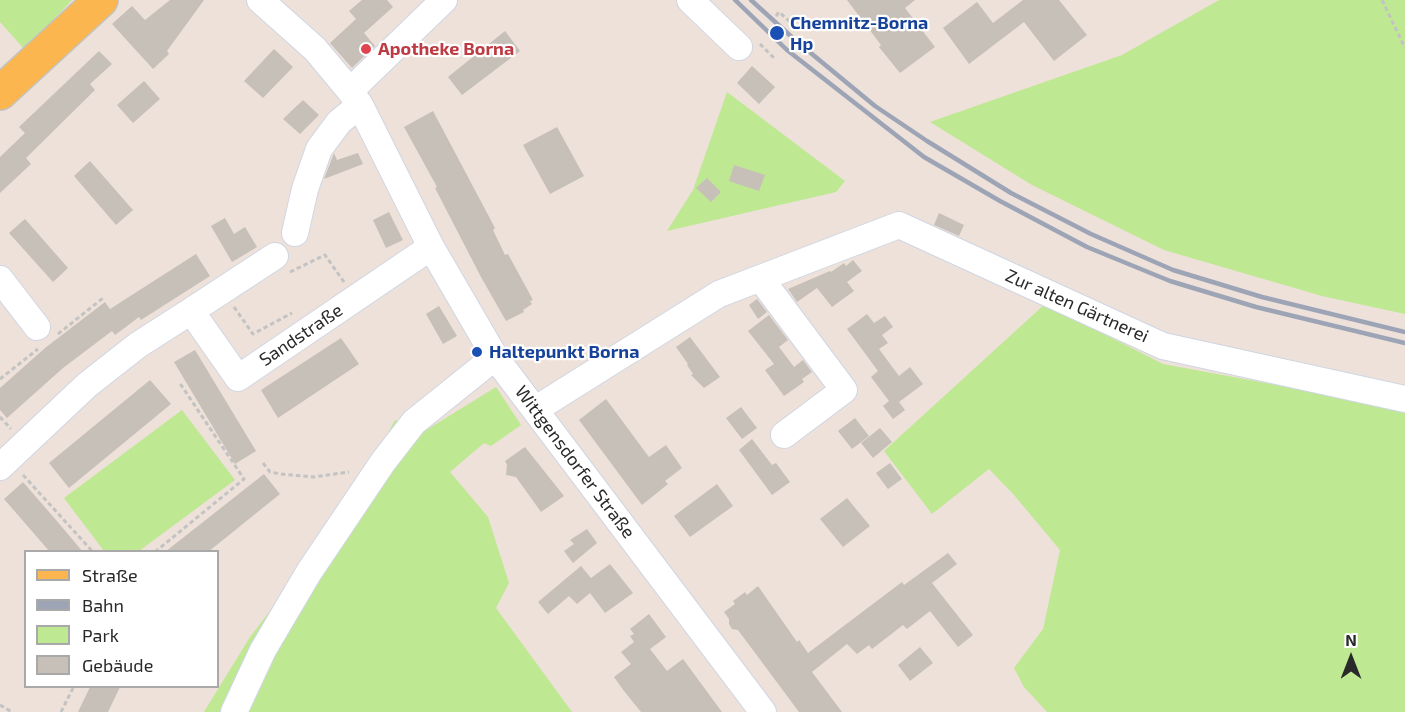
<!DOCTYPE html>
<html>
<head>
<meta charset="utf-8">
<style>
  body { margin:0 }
  #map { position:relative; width:1405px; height:712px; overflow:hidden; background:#ede1d9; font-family:"Exo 2",sans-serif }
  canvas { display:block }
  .legend { position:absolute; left:24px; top:550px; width:195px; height:138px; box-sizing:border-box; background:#fff; border:2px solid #a9a9a9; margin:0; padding:8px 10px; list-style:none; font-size:18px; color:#292929 }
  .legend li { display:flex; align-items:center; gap:12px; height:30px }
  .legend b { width:30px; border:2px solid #a9a9a9 }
  .north { position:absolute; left:1321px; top:628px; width:60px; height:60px; -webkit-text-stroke:4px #fff; paint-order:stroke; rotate:0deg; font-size:16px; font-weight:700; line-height:24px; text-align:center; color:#292929 }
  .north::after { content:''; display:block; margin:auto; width:21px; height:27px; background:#292929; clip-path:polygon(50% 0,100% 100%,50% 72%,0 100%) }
</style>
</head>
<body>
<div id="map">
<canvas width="1405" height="712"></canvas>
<ul class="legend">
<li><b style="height:8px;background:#fbb650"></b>Straße</li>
<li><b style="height:8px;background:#9ca4b5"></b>Bahn</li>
<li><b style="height:16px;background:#bee891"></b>Park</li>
<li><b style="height:16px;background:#c7c0b8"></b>Gebäude</li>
</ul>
<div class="north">N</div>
</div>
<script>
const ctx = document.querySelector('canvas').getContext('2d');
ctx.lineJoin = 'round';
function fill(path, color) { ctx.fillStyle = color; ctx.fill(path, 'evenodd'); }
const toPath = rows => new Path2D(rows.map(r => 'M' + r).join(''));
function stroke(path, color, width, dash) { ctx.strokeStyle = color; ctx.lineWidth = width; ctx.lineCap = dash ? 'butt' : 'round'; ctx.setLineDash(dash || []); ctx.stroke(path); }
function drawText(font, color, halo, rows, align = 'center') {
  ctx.font = font + ' "Exo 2",sans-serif'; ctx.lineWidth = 4.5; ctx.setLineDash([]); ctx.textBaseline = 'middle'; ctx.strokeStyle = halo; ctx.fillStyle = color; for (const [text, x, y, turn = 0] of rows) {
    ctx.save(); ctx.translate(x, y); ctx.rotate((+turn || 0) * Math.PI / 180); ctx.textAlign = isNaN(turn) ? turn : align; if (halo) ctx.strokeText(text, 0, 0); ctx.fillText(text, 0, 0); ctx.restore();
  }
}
const green = toPath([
  [0,0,72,0,25,50,0,22],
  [1219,0,1405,0,1405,314,1322,296,1164,250,1032,185,930,122,1122,55],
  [727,92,845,181,836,192,667,231,693,190],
  [1045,304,1163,364,1374,403,1405,391,1405,712,1047,712,1024,687,1014,668,1043,629,1060,550,1014,495,989,469,932,514,884,451],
  [496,387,521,425,491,446,484,443,450,472,488,517,509,583,496,608,572,712,204,712,250,637,344,514,395,420,428,429],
  [182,410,235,480,139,551,104,551,64,498]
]);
const building = toPath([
  [170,0,204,0,167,51,169,54,153,69,112,24,132,6,145,20],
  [362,0,387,0,393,7,364,33,375,46,352,68,330,43,356,19,349,11],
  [847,0,915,0,905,8,935,47,900,73,879,47,881,45],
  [1023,0,1059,0,1087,35,1054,61,1024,22,969,64,943,28,977,2,993,23],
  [505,31,520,51,462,95,448,77],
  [274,49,293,67,263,98,244,81],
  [99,51,112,64,90,84,95,90,26,158,31,164,0,193,0,157,25,133,19,127],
  [752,66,775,87,759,104,737,83],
  [144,81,160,99,133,123,117,105],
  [303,100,319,115,300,134,283,119],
  [433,111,495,228,493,230,505,255,508,254,533,300,530,301,532,304,523,310,524,312,506,321,481,277,435,188,437,187,404,127],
  [557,127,584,176,550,194,523,145],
  [334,153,337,160,358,153,363,164,324,179],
  [90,161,133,210,116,225,74,176],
  [734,165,765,175,759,191,729,181],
  [707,178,721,192,711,202,696,188],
  [389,212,403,240,386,248,373,220],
  [939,213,964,225,959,236,934,225],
  [225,218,234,234,245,227,257,247,232,262,211,226],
  [25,219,68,268,53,282,9,233],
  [196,254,210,276,141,320,139,317,115,335,112,331,63,368,7,418,0,410,0,388,45,348,105,302,110,309],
  [853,260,862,271,847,282,854,291,832,307,817,288,797,302,788,289,830,271,831,272,844,263,846,266],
  [757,299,767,312,758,319,749,305],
  [439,306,457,336,443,344,426,314],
  [867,314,874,323,885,316,893,327,882,335,888,343,879,349,899,376,910,367,923,384,899,402,905,410,893,419,883,406,889,401,871,377,878,371,847,329],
  [769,315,788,340,779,347,794,367,803,360,812,372,802,379,804,382,784,396,765,370,774,364,748,331],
  [690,337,720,377,704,388,691,375,693,374,687,365,688,364,676,347],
  [341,338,359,364,278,418,261,390],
  [195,350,256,451,235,464,174,362],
  [150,380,171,404,69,488,49,463],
  [606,399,649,457,666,445,682,468,665,481,668,484,642,505,579,420],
  [741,407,757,428,742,439,726,418],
  [855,418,869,436,852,449,838,431],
  [880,428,892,442,873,458,861,443],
  [752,439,772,465,776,463,790,482,772,495,739,450],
  [525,447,564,496,541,512,516,477,506,475,507,465,505,461],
  [890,463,902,479,888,489,876,473],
  [264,474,280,494,208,552,165,552],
  [23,482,56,520,83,552,50,552,4,499],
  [717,484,733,506,690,537,674,516],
  [847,498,870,526,843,547,820,519],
  [587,529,597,543,573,563,564,551,574,544,570,540],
  [948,553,957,564,932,583,973,635,958,647,930,611,907,629,903,625,872,649,869,645,857,654,847,644,812,672,842,712,799,712,738,630,732,629,729,624,729,619,724,612,735,604,733,601,745,592,747,595,758,586,797,642,799,640,808,653,902,582,904,585],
  [610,564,633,593,605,613,590,593,577,604,569,596,548,614,538,602,581,566,591,578],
  [649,614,666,637,650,649,667,671,683,659,722,712,641,712,624,691,614,677,631,664,621,652,634,642,630,636,634,634,630,629],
  [920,647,933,663,910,681,898,665],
  [90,687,120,687,108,712,78,712]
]);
const path = toPath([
  [1382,0,1405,48],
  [776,16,779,12,799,30],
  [760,44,774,58,775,56],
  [290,272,325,255,344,282],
  [234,307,253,334,292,313],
  [58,334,103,298],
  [0,379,38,349],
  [0,417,11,429],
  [263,463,270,472,281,474,313,477,349,472],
  [23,475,93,552],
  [155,552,244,479,179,382],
  [0,705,12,712],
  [61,712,74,686]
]);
const minor = toPath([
  [260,0,315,49,350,91,360,105,431,247,495,357,763,712],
  [690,0,739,47],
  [350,91,444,0],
  [295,233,305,189,319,149,339,122,360,105],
  [0,279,37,327],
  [761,279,844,390,784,435],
  [191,311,275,256],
  [536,409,719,294,899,225,1163,346,1405,399],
  [0,467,87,385,138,345,191,311,238,378,431,247],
  [234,712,263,650,309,572,383,462,414,422,495,357]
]);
const major = toPath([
  [0,93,101,0]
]);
const rail = toPath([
  [735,0,787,50,924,157,1000,201,1087,247,1170,281,1256,307,1405,343],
  [751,0,795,40,875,106,927,141,1011,193,1091,234,1173,270,1262,297,1405,332]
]);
const markers = [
  [777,33,8,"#1a4fb4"],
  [366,49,6,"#e0444e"],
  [477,352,6,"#1a4fb4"]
];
const transitNames = [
  ["Chemnitz-Borna",790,23],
  ["Hp",790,44],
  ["Haltepunkt Borna",489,352]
];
const healthNames = [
  ["Apotheke Borna",378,49]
];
const streetNames = [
  ["Zur alten Gärtnerei",1077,306,24],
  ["Sandstraße",301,335,-34],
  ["Wittgensdorfer Straße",575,462,53]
];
fill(green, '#bee891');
fill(building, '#c7c0b8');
stroke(minor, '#cfd6e3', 28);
stroke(major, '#c3c3c3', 36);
stroke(path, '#c3c3c3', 3, [4.5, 3]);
stroke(minor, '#fff', 26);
stroke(major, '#fbb650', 33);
stroke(rail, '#9ca4b5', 4.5);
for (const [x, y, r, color] of markers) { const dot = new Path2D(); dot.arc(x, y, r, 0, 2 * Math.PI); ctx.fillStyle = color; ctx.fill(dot); stroke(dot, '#fff', 2); }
drawText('bold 18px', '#164399', '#fff', transitNames, 'left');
drawText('bold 18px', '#be3a42', '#fff', healthNames, 'left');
drawText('18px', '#292929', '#fff', streetNames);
</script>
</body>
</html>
